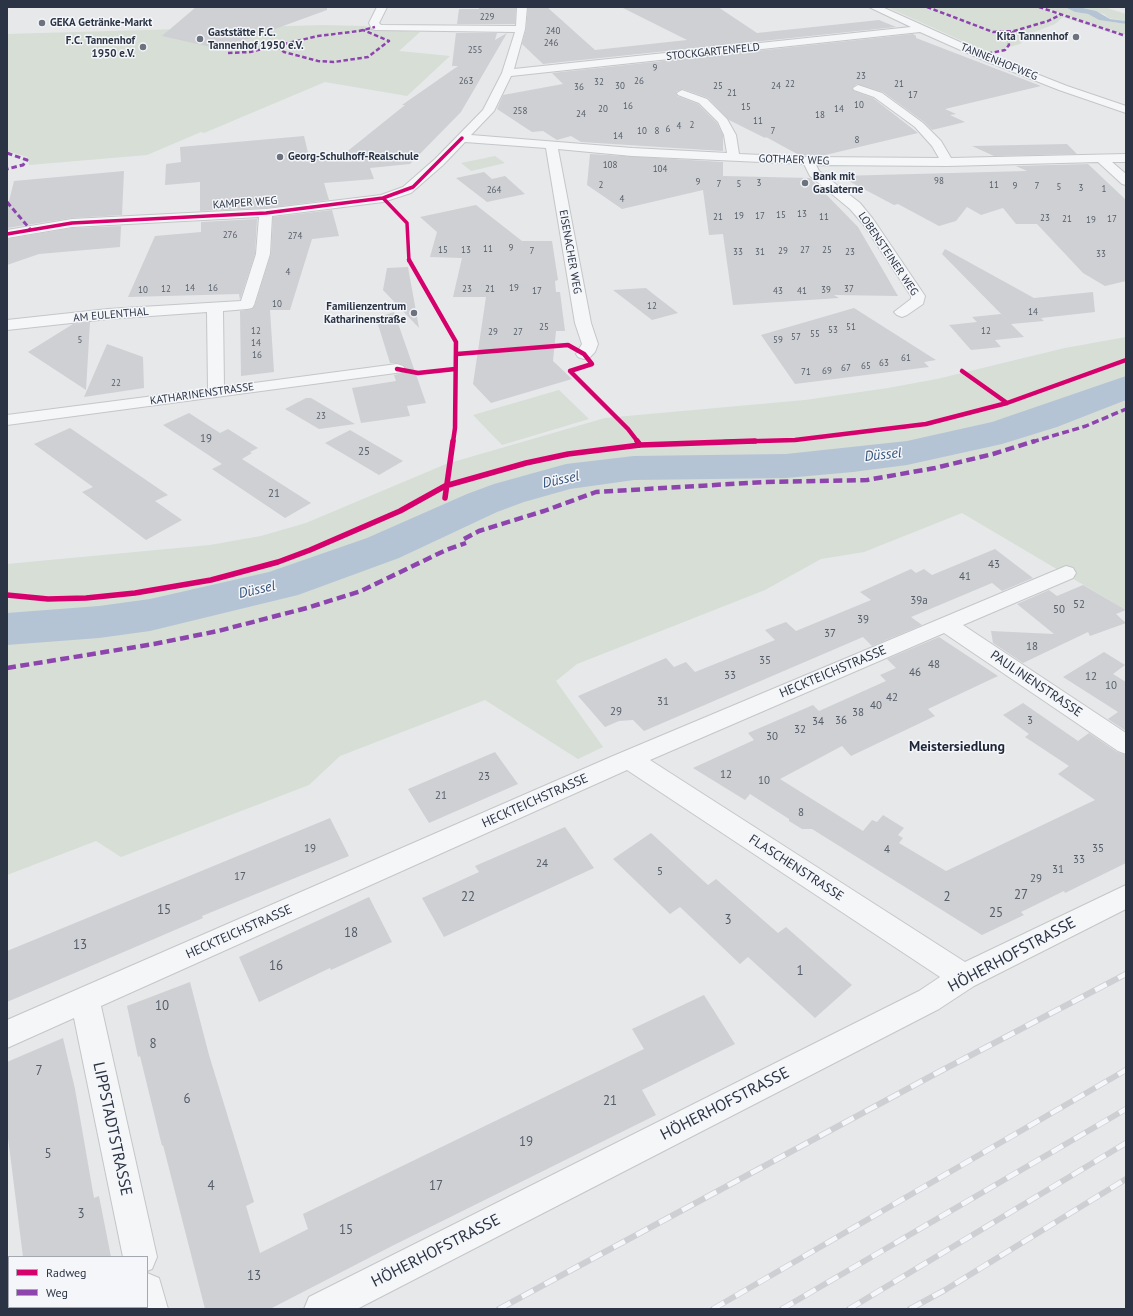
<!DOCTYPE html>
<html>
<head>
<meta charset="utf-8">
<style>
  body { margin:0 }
  #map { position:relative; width:1133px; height:1316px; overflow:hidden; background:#e6e8ea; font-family:"PT Sans",sans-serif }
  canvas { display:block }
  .frame { position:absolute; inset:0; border:8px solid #2b3445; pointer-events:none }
  .legend { position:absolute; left:8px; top:1256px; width:140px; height:52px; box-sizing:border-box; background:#f4f6f9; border:1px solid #a4a8b1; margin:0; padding:5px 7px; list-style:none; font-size:12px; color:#2b3445 }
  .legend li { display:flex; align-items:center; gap:8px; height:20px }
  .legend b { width:20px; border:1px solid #a4a8b1 }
</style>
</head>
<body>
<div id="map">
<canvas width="1133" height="1316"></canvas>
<div class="frame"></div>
<ul class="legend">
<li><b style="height:5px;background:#d6006c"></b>Radweg</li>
<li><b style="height:5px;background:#8e44ad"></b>Weg</li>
</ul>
</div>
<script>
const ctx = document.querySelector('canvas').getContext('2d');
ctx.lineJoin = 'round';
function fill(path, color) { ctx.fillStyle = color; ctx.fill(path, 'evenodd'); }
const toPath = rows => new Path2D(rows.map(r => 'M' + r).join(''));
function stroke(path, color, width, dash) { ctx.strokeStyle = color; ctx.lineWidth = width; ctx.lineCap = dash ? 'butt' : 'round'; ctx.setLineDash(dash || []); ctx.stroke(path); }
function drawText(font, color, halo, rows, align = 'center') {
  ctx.font = font + ' "PT Sans",sans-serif'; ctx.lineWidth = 3; ctx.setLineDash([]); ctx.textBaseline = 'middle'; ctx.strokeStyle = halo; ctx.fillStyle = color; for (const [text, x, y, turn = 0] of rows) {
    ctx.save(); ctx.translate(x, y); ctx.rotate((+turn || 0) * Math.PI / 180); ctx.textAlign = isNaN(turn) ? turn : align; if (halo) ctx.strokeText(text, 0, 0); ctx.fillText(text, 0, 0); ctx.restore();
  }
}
const green = toPath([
  [887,7,1036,7,1114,32,1126,38,1063,17,1055,24,1032,33,1020,44,989,53],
  [1042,7,1065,7,1075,12,1088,14,1099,20,1126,24,1126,35],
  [1078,7,1104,7,1126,14,1126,21,1109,18,1104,14],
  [323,25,367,26,366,27,371,29,420,32,399,51,450,56,407,96,325,82,204,133,201,132,147,155,29,165,27,157,7,151,7,34],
  [495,156,505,163,471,171,461,163],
  [1126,337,1126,385,1032,421,991,433,926,448,842,459,768,465,633,466,560,477,500,493,380,548,331,566,278,583,138,614,7,627,7,564,210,545,261,536,306,523,446,464,605,418,805,400,888,388,937,379,1065,348],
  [1126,389,1126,610,962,513,864,552,821,559,765,590,577,664,556,681,603,747,578,759,485,700,340,756,309,785,121,857,96,841,7,875,7,631,121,622,224,601,306,579,384,550,510,494,567,478,631,469,783,467,854,463,957,445,1019,429],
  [559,390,589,419,502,445,473,415]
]);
const water = toPath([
  [1065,7,1078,7,1096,11,1110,19,1126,21,1126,24,1099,20,1088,14,1075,12]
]);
const river = toPath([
  [1126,376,1126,400,1057,427,1002,444,907,465,853,472,786,478,634,480,570,489,524,502,497,512,399,558,298,595,150,631,99,638,7,645,7,613,99,606,150,599,269,572,367,538,467,494,494,484,566,464,634,456,786,454,907,441,992,422,1126,376]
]);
const building = toPath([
  [196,7,327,7,327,10,220,49,162,36],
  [479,7,516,7,515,24,457,24,459,9,479,9],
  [528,7,547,7,595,50,687,40,621,7,718,7,757,33,879,20,896,27,543,64,522,44,526,29],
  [456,33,497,33,495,40,507,33,461,112,410,164,370,168,374,179,324,183,329,200,266,208,200,211,200,182,165,185,166,164,181,162,180,147,304,136,309,157,344,154,405,105,402,105,458,66,452,66],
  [913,34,916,36,916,38,1041,86,945,109,956,114,950,115,965,122,932,130,924,122,883,92,857,84,852,88,854,91,873,98,918,133,821,156,799,155,766,137,765,138,729,120,708,98,683,89,676,92,677,96,698,104,717,123,723,135,723,151,581,142,571,136,557,140,543,131,532,132,497,109,503,95,563,84,552,73],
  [1067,144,1077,154,994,156,972,146],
  [590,154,723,162,723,176,810,178,858,227,898,296,834,295,839,298,733,305,723,234,709,235,703,190,622,209,587,185],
  [1088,164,1126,200,1126,281,1105,286,1083,273,1037,224,1016,224,1003,208,981,215,967,207,956,221,939,226,898,204,894,205,839,176,1027,171,1016,166],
  [124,171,122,215,72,218,7,228,7,209,14,181],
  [484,172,492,179,505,176,525,194,487,202,456,178],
  [476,205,522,241,552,241,558,280,555,281,556,292,560,292,565,331,556,331,553,361,572,379,491,403,473,384,486,297,453,297,462,258,430,257,437,232,420,217],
  [332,210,339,236,312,239,290,310,270,310,274,372,241,376,240,311,252,309,255,305,271,254,273,217],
  [257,219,255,254,240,300,239,294,128,297,155,236,201,232,201,222],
  [121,226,120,247,39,254,7,265,7,239,72,228],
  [945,249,1034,298,1093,292,1095,312,1041,318,1044,321,1011,324,942,254],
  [408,267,419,328,383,290,387,268],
  [646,288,652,293,678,313,652,320,613,290],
  [854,308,936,360,924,362,929,367,795,384,761,335],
  [394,312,426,403,407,406,410,416,361,423,352,388,396,381,394,375,403,373,406,370,403,365,397,363,390,363,376,318],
  [1001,314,1024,337,995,340,1001,347,971,350,949,325,977,322,972,317],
  [90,322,86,390,28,352,73,324],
  [107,344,143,357,144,388,84,397],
  [306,398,311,398,355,424,319,429,285,409],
  [189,413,220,433,228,429,258,448,250,452,252,453,242,459,311,503,285,518,212,469,222,464,163,425],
  [70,428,168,495,155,501,182,520,146,540,82,492,93,487,34,444],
  [350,430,403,461,379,475,325,443],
  [995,549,1033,578,1002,591,992,583,911,617,922,625,872,646,863,637,644,731,633,720,619,721,605,727,578,696,666,658,674,667,686,662,695,672,775,640,765,630,786,622,796,631,871,600,860,592,911,569,916,573,924,569,932,575],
  [1083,585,1126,610,1116,614,1126,623,1090,636,1088,632,1023,663,993,643,991,631,1054,634,1017,604,1049,590,1057,596],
  [939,637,998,676,928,709,935,716,851,756,842,746,780,779,863,831,872,820,877,822,883,815,904,828,898,835,903,838,899,843,946,871,1095,800,1058,774,1069,766,1025,737,1029,734,1003,715,1023,703,1078,741,1089,733,1117,752,1126,755,1126,863,1065,893,1064,891,1021,912,1024,915,982,935,812,829,802,829,789,821,789,819,750,794,745,800,693,768,754,740,748,733,813,705,819,711,886,681,880,675,896,668,887,659],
  [1104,652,1125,665,1113,674,1126,682,1126,731,1108,719,1118,712,1063,677],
  [495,752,518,784,429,823,408,789],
  [330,818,349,856,202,916,203,918,7,1002,7,951],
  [565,827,594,868,444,937,422,898,479,872,475,866],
  [651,833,708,885,716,879,778,933,786,927,852,985,815,1018,748,957,740,964,680,907,670,914,613,859],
  [369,897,392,942,331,970,330,968,259,1002,239,957],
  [190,982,209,1055,254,1202,246,1206,260,1253,308,1229,303,1214,644,1049,632,1029,704,995,735,1044,642,1090,656,1115,392,1246,270,1309,205,1309,163,1145,162,1146,140,1056,138,1057,127,1006],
  [63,1038,75,1089,94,1198,99,1196,111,1257,23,1257,7,1130,7,1062]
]);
const street = toPath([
  [377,7,387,7,379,23,381,25,516,26,517,7,527,7,525,29,514,69,911,27,869,7,882,7,991,56,1067,86,1126,106,1126,113,1059,90,983,60,920,32,511,76,494,111,471,135,632,148,727,153,724,135,718,122,699,103,678,95,677,93,682,90,707,99,727,119,736,135,739,154,808,157,939,158,932,146,915,127,874,97,854,90,853,88,858,85,882,93,923,123,941,141,951,158,1126,154,1126,162,1112,162,1126,174,1126,185,1122,184,1098,162,947,166,816,165,819,171,860,203,873,219,925,296,923,304,907,315,902,317,897,315,894,312,911,299,911,296,863,224,850,209,810,176,804,164,632,156,558,149,591,323,598,344,595,352,590,357,584,359,578,357,576,354,582,344,575,323,546,148,465,142,443,165,411,193,383,202,272,216,270,254,254,305,252,308,247,309,223,311,224,387,397,364,403,366,405,369,403,372,7,425,7,415,208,389,207,312,108,319,7,330,7,320,108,309,241,301,256,254,259,217,72,227,7,238,7,230,72,219,266,209,381,195,403,187,435,159,483,110,502,73,515,32,375,30,372,29,369,23,377,7],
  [1066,566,1073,568,1076,573,1073,578,963,625,1126,733,1126,754,1118,751,944,633,650,760,965,962,1126,885,1126,909,974,986,939,1009,357,1309,304,1309,309,1297,919,991,940,977,627,770,101,1006,157,1257,152,1269,147,1271,147,1257,123,1257,74,1018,7,1048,7,1020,613,756,1066,566],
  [147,1273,159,1278,168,1309,134,1309,133,1307,147,1307,147,1273]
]);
const rail = toPath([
  [499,1309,935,1074,1126,974],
  [713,1309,1126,1070],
  [782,1309,1126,1109],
  [849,1309,1126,1143],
  [910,1309,945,1290,1126,1179]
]);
const quietFar3 = toPath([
  [927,7,993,32,1014,31,1048,21,1062,14],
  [1039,7,1126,36],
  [277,46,284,52,318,61,334,62,368,57,389,41,363,30],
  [228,53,250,52,318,36,359,31,375,27],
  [981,55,1005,50,1009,45,1008,38,1014,31]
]);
const quietFar2 = toPath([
  [7,153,27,160,23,165,7,169],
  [7,202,30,229]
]);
const quietFar1 = toPath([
  [1032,442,1086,426,1126,409]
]);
const quiet = toPath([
  [464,539,479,531,544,511,596,492,765,482,867,480,935,468,993,454,1035,441],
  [7,668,154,644,218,631,307,608,361,591,446,550,466,543]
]);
const cyclewayFar2 = toPath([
  [383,198,407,223,409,261],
  [7,234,72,223,266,213,383,198,413,187,462,138]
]);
const cyclewayFar1 = toPath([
  [409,260,456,342,455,428,453,442],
  [457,354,568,345,584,354,592,364,570,371,628,429,638,442],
  [397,369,418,373,455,369],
  [962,371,1007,403],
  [724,442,795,440,926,424,1007,403,1126,360]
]);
const cycleway = toPath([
  [637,441,640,445],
  [445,498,453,441],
  [7,595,48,599,86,598,135,593,211,580,278,562,310,550,400,511,445,486,526,463,568,454,640,445,755,441]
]);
const markers = [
  [42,23,4,"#6c737f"],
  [1076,37,4,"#6c737f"],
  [200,39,4,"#6c737f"],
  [143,47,4,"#6c737f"],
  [280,157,4,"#6c737f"],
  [805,183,4,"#6c737f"],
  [414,313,4,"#6c737f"]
];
const farNumbernames = [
  ["229",487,17],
  ["240",553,31],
  ["246",551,43],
  ["255",475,50],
  ["9",655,68],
  ["23",861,76],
  ["263",466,81],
  ["26",639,81],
  ["32",599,82],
  ["22",790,84],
  ["21",899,84],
  ["30",620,86],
  ["25",718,86],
  ["24",776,86],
  ["36",579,87],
  ["21",732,93],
  ["17",913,95],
  ["10",859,105],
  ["16",628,106],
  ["15",746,107],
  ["20",603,109],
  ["14",839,109],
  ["258",520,111],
  ["24",581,114],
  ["18",820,115],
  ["11",758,121],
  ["2",692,125],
  ["4",679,126],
  ["6",668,129],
  ["10",642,131],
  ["8",657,131],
  ["7",773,131],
  ["14",618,136],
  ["8",857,140],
  ["108",610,165],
  ["104",660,169],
  ["98",939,181],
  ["9",698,182],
  ["3",759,183],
  ["7",719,184],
  ["5",739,184],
  ["2",601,185],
  ["11",994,185],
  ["9",1015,186],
  ["7",1037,186],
  ["5",1059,187],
  ["3",1081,188],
  ["1",1104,189],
  ["264",494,190],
  ["4",622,199],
  ["13",802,214],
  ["15",781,215],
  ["19",739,216],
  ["17",760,216],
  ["21",718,217],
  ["11",824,217],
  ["23",1045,218],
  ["21",1067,219],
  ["17",1112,219],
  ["19",1091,220],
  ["276",230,235],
  ["274",295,236],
  ["9",511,248],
  ["11",488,249],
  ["15",443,250],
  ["13",466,250],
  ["27",805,250],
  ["25",827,250],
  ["7",532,251],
  ["29",783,251],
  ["33",738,252],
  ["31",760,252],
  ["23",850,252],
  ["33",1101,254],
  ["4",288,272],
  ["14",190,288],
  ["16",213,288],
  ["19",514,288],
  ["12",166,289],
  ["23",467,289],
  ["21",490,289],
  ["37",849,289],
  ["10",143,290],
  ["39",826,290],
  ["17",537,291],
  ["43",778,291],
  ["41",802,291],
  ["10",277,304],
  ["12",652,306],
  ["14",1033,312],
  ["25",544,327],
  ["51",851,327],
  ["53",833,330],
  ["12",256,331],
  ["12",986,331],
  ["29",493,332],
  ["27",518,332],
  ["55",815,334],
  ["57",796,337],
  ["5",80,340],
  ["59",778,340],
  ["14",256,343],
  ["16",257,355],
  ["61",906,358],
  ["63",884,363],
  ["65",866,366],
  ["67",846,368],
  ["69",827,371],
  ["71",806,372],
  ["22",116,383],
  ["23",321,416]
];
const farPoinames = [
  ["GEKA Getränke-Markt",50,23],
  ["Gaststätte F.C.",208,33],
  ["Tannenhof 1950 e.V.",208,46],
  ["Kita Tannenhof",1068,37,"right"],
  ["F.C. Tannenhof",135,41,"right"],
  ["1950 e.V.",135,54,"right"],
  ["Georg-Schulhoff-Realschule",288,157],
  ["Bank mit",813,177],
  ["Gaslaterne",813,190],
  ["Familienzentrum",406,307,"right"],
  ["Katharinenstraße",406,320,"right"]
];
const farStreetnames = [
  ["STOCKGARTENFELD",713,52,-6],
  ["TANNENHOFWEG",999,62,22],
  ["GOTHAER WEG",794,160,2],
  ["KAMPER WEG",245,203,-4],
  ["EISENACHER WEG",570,252,80],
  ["LOBENSTEINER WEG",888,254,56],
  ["AM EULENTHAL",111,315,-5],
  ["KATHARINENSTRASSE",202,394,-8]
];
const numberNames = [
  ["19",206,439],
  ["25",364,452],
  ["21",274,494],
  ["43",994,565],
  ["41",965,577],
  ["39a",919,601],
  ["52",1079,605],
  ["50",1059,610],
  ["39",863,620],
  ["37",830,634],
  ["18",1032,647],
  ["35",765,661],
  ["48",934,665],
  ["46",915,673],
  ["33",730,676],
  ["12",1091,677],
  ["10",1111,686],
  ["42",892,698],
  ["31",663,702],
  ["40",876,706],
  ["29",616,712],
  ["38",858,713],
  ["36",841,721],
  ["3",1030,721],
  ["34",818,722],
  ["32",800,730],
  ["30",772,737],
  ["12",726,775],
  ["23",484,777],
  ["10",764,781],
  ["21",441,796],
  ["8",801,813],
  ["19",310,849],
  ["35",1098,849],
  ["4",887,850],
  ["33",1079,860],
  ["24",542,864],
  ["31",1058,870],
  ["5",660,872],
  ["17",240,877],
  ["29",1036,879]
];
const streetNames = [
  ["HECKTEICHSTRASSE",833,672,-23],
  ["PAULINENSTRASSE",1036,684,34],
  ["HECKTEICHSTRASSE",535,801,-24],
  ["FLASCHENSTRASSE",796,868,33],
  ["HECKTEICHSTRASSE",239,932,-24]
];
const nearNumbernames = [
  ["27",1021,895],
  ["22",468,897],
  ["2",947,897],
  ["15",164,910],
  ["25",996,913],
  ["3",728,920],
  ["18",351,933],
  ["13",80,945],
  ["16",276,966],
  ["1",800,971],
  ["10",162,1006],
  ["8",153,1044],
  ["7",39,1071],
  ["6",187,1099],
  ["21",610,1101],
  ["19",526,1142],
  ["5",48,1154],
  ["4",211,1186],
  ["17",436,1186],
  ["3",81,1214],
  ["15",346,1230],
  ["13",254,1276]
];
const waterNames = [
  ["Düssel",883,455,-6],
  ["Düssel",561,480,-12],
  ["Düssel",257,590,-13]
];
const neighbourhoodNames = [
  ["Meistersiedlung",957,747]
];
const nearStreetnames = [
  ["HÖHERHOFSTRASSE",1012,955,-28],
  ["HÖHERHOFSTRASSE",725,1104,-27],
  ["LIPPSTADTSTRASSE",112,1129,78],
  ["HÖHERHOFSTRASSE",436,1251,-27]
];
fill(green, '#d6ded6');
fill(water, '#b4c4d5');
fill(river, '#b4c4d5');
fill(building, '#ced0d3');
stroke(street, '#c4c6c8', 2);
fill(street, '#f5f6f7');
stroke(rail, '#cecfd2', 6);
stroke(rail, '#f4f6f9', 4.5, [13]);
stroke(quietFar3, '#8e44ad', 2.5, [4.5, 2.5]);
stroke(quietFar2, '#8e44ad', 3, [5.5, 3]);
stroke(quietFar1, '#8e44ad', 3.5, [7, 3.5]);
stroke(quiet, '#8e44ad', 4.5, [9, 4.5]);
stroke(cyclewayFar2, '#d6006c', 3.5);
stroke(cyclewayFar1, '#d6006c', 4.5);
stroke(cycleway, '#d6006c', 5.5);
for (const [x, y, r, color] of markers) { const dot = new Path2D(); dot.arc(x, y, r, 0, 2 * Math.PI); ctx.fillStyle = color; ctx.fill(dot); stroke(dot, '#f4f6f9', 1.5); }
drawText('9px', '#545c69', null, farNumbernames);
drawText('bold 11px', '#2b3445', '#f4f6f9', farPoinames, 'left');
drawText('11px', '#2b3445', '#f4f6f9', farStreetnames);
drawText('11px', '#545c69', null, numberNames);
drawText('13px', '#2b3445', '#f4f6f9', streetNames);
drawText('13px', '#545c69', null, nearNumbernames);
drawText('italic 14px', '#34527a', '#f4f6f9', waterNames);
drawText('bold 14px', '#1d2536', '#f4f6f9', neighbourhoodNames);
drawText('16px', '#2b3445', '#f4f6f9', nearStreetnames);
</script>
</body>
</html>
